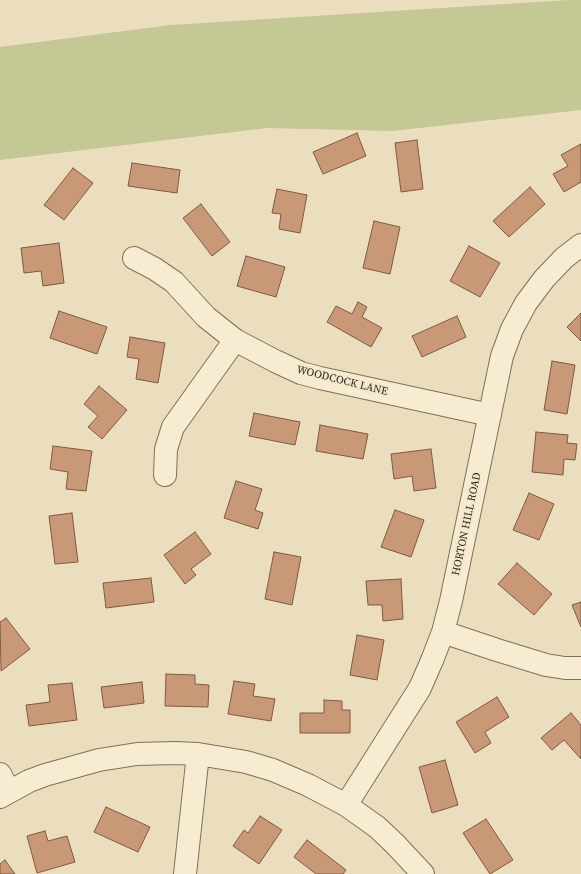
<!DOCTYPE html>
<html>
<head>
<meta charset="utf-8">
<style>
  body { margin:0 }
  canvas { display:block; background:#ebdebf }
</style>
</head>
<body>
<canvas width="581" height="874"></canvas>
<script>
const ctx = document.querySelector('canvas').getContext('2d');
ctx.lineJoin = 'round';
function fill(path, color) { ctx.fillStyle = color; ctx.fill(path, 'evenodd'); }
const toPath = rows => new Path2D(rows.map(r => 'M' + r).join(''));
function stroke(path, color, width, dash) { ctx.strokeStyle = color; ctx.lineWidth = width; ctx.lineCap = dash ? 'butt' : 'round'; ctx.setLineDash(dash || []); ctx.stroke(path); }
function drawText(font, color, halo, rows, align = 'center') {
  ctx.font = font + ' "Source Serif 4",serif'; ctx.lineWidth = 4; ctx.setLineDash([]); ctx.textBaseline = 'middle'; ctx.strokeStyle = halo; ctx.fillStyle = color; for (const [text, x, y, turn = 0] of rows) {
    ctx.save(); ctx.translate(x, y); ctx.rotate((+turn || 0) * Math.PI / 180); ctx.textAlign = isNaN(turn) ? turn : align; if (halo) ctx.strokeText(text, 0, 0); ctx.fillText(text, 0, 0); ctx.restore();
  }
}
const green = toPath([
  [569,0,581,0,581,110,392,131,267,128,0,160,0,47,171,25]
]);
const building = toPath([
  [357,133,366,156,323,174,313,152,357,133],
  [417,140,423,189,401,192,395,143,417,140],
  [581,144,581,182,564,192,553,174,568,166,561,155,581,144],
  [132,163,180,170,177,193,128,186,132,163],
  [73,168,93,183,64,220,44,205,73,168],
  [530,187,545,204,509,237,493,221,530,187],
  [277,189,307,195,300,233,279,229,281,214,272,213,277,189],
  [201,204,230,242,212,256,183,218,201,204],
  [374,221,400,227,390,274,363,268,374,221],
  [59,243,64,283,43,286,41,271,24,273,21,248,59,243],
  [469,246,500,263,480,297,450,281,469,246],
  [246,256,285,267,276,297,237,286,246,256],
  [358,302,367,307,362,317,382,328,371,347,327,322,336,306,352,314,358,302],
  [59,311,107,327,97,354,50,338,59,311],
  [581,313,581,341,567,327,581,313],
  [457,316,466,337,422,357,412,336,457,316],
  [130,337,165,343,158,383,136,379,139,359,127,357,130,337],
  [552,361,575,365,567,414,544,410,552,361],
  [99,386,127,410,102,439,88,427,98,416,84,404,99,386],
  [254,413,300,422,295,445,249,436,254,413],
  [320,425,368,434,363,459,316,451,320,425],
  [536,432,568,435,567,443,577,444,575,460,564,459,563,475,532,472,536,432],
  [53,446,92,451,86,491,66,489,68,472,50,469,53,446],
  [431,449,436,488,414,491,412,476,394,479,391,454,431,449],
  [236,481,262,489,255,510,263,513,258,529,224,518,236,481],
  [529,493,554,504,539,540,513,530,529,493],
  [395,510,424,520,411,557,381,547,395,510],
  [72,513,78,562,55,564,49,516,72,513],
  [195,532,211,554,191,569,196,575,185,584,164,555,195,532],
  [274,552,301,557,292,605,265,599,274,552],
  [517,563,552,594,534,615,498,584,517,563],
  [151,578,154,602,106,608,103,583,151,578],
  [401,579,403,619,383,621,382,605,368,605,366,581,401,579],
  [581,602,581,627,572,605,581,602],
  [6,618,30,649,1,671,0,622,6,618],
  [357,635,384,640,377,680,350,675,357,635],
  [166,674,195,675,195,684,209,685,208,707,165,706,166,674],
  [234,681,255,684,253,696,275,699,271,721,228,714,234,681],
  [142,682,144,703,104,708,101,687,142,682],
  [72,683,77,720,29,726,26,705,50,702,48,685,72,683],
  [497,697,509,717,485,732,491,743,475,753,456,722,497,697],
  [324,700,342,701,342,710,350,710,350,733,300,733,300,713,324,713,324,700],
  [571,713,581,725,581,759,564,740,552,750,541,738,571,713],
  [445,760,458,805,432,813,419,767,445,760],
  [106,807,150,827,138,852,94,832,106,807],
  [260,816,282,830,259,864,233,846,244,830,248,833,260,816],
  [486,819,513,860,490,874,463,833,486,819],
  [45,831,48,841,67,836,75,862,37,873,27,836,45,831],
  [307,840,346,870,343,874,316,874,294,857,307,840],
  [5,860,15,874,0,874,0,864,5,860]
]);
const minor = toPath([
  [134,258,155,269,174,282,206,317,235,340,275,361,301,373,320,378,490,415],
  [165,475,166,449,173,427,235,340],
  [443,632,497,650,546,665,565,668,581,668],
  [0,774,9,791],
  [0,797,29,781,45,775,99,760,137,754,175,753,198,754,246,762,273,770,308,785,346,805,377,827,395,844,423,874],
  [346,805,420,688,433,658,443,632,451,601,502,356,512,329,526,303,544,279,564,258,581,245],
  [185,874,198,754]
]);
const streetNames = [
  ["WOODCOCK LANE",342,381,14],
  ["HORTON HILL ROAD",467,524,-78]
];
fill(green, '#c3c894');
fill(building, '#c89877');
stroke(building, '#815940', 1);
stroke(minor, '#836f59', 24);
stroke(minor, '#f7ebd2', 22);
drawText('11px', '#33271c', '#f3e8ce', streetNames);
</script>
</body>
</html>
